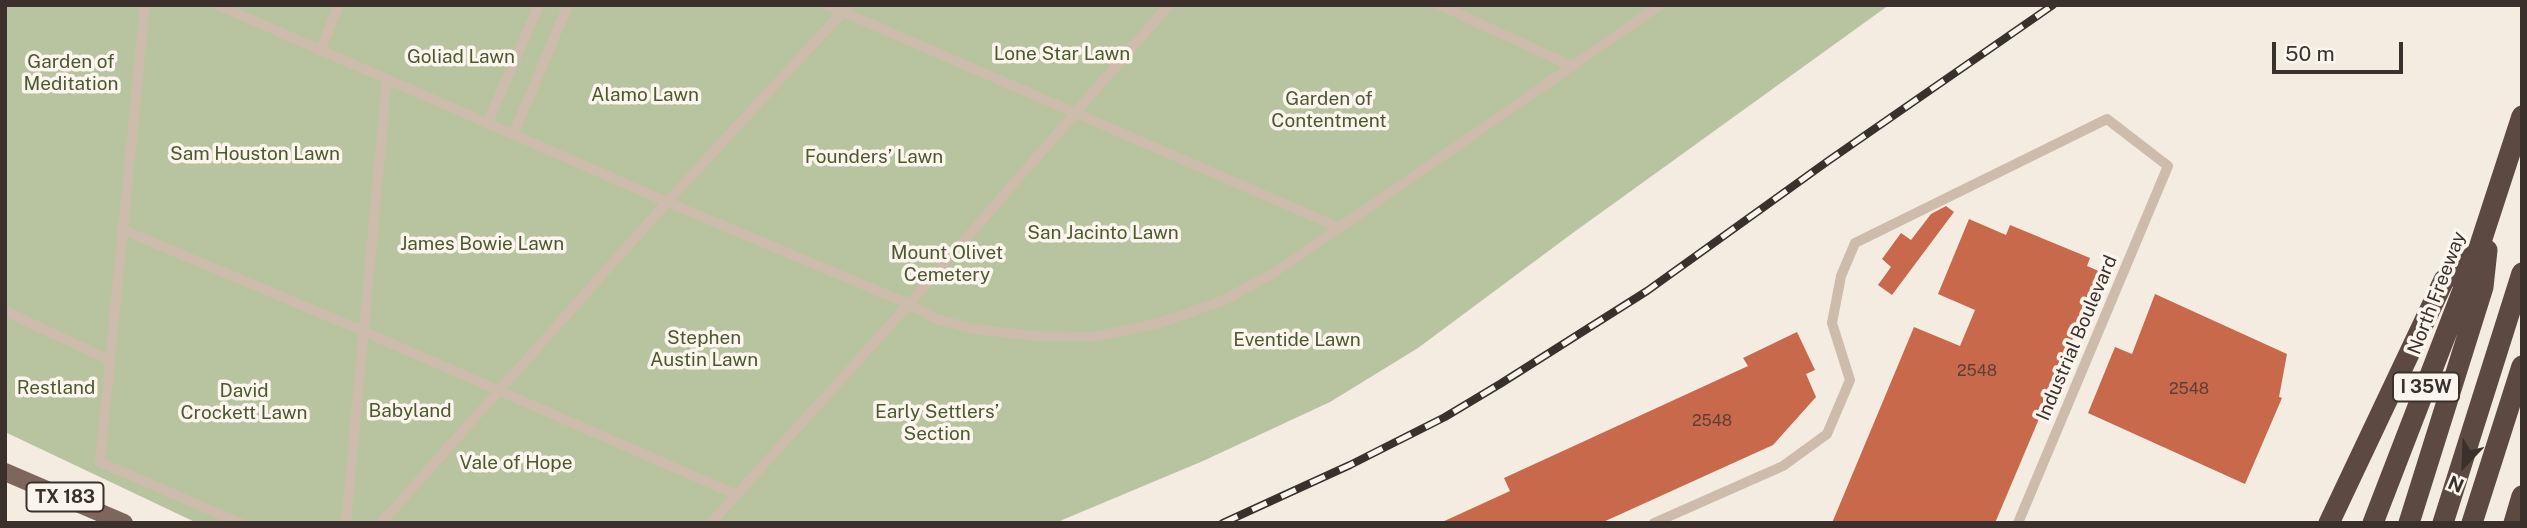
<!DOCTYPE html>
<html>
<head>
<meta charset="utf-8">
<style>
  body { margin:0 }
  #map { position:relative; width:2527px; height:528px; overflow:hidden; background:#f4ebe1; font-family:"Public Sans",sans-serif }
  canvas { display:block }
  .frame { position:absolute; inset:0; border:7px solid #3b302b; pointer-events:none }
  .north { position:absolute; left:2429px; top:430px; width:70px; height:70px; -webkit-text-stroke:5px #fbf5ee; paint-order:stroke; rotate:203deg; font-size:19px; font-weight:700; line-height:28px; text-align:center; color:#3b302b }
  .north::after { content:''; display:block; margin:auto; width:24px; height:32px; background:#3b302b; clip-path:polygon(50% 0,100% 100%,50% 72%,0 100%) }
  .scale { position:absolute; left:2272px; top:42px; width:131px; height:32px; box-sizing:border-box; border:4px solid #3b302b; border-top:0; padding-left:9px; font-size:21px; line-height:24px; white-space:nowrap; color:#3b302b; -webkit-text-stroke:5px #fbf5ee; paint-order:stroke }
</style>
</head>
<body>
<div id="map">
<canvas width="2527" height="528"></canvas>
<div class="frame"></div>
<div class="north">N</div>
<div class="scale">50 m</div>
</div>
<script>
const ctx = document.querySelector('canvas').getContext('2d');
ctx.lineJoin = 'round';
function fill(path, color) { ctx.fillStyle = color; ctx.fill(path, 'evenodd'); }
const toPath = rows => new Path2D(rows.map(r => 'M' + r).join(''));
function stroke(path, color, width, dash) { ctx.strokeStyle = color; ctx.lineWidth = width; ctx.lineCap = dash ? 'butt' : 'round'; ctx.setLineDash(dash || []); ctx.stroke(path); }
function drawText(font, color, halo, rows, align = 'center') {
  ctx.font = font + ' "Public Sans",sans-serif'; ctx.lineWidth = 7; ctx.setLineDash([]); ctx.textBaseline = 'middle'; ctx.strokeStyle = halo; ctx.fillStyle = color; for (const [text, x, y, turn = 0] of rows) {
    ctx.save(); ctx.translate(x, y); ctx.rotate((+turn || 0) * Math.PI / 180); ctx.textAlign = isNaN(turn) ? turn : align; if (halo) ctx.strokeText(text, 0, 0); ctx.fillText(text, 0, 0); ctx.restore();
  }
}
const green = toPath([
  [5,5,1889,5,1570,235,1418,348,1330,402,1203,461,1055,523,197,523,5,432]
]);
const building = toPath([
  [1946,206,1954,212,1892,295,1878,285,1891,267,1882,259,1901,233,1911,240,1931,214],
  [1969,219,2006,235,2010,225,2090,258,2087,266,2101,272,1995,523,1832,523,1914,327,1960,346,1975,310,1938,294],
  [2155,294,2287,354,2279,397,2282,398,2245,484,2088,413,2115,347,2132,354],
  [1797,332,1815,370,1806,374,1816,397,1773,445,1601,523,1440,523,1510,491,1504,478,1748,366,1743,358]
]);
const service = toPath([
  [145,5,100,462,240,523],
  [218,5,667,202,909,304,936,319,973,329,1035,336,1092,337,1156,324,1222,301,1274,273,1660,5],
  [827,5,1340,228],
  [1439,5,1572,66],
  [320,51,339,5],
  [487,124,539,5],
  [513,135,568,5],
  [121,229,363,331,737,495],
  [5,311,109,360],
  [346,523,387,79],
  [381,523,667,202,849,5],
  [711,523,909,304,1169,5],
  [1654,523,1783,466,1827,434,1850,380,1832,323,1841,276,1855,243,2107,119,2168,166,2018,523]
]);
const primary = toPath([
  [5,472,124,523]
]);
const motorway = toPath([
  [2329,523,2444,280,2477,253],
  [2373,523,2478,251,2522,116],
  [2409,523,2483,287,2487,250],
  [2443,523,2522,273],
  [2472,523,2522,366],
  [2514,523,2522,496]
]);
const rail = toPath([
  [1223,523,1350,465,1445,417,1500,384,1647,291,1828,161,2053,5]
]);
const numberNames = [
  ["2548",1977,371],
  ["2548",2189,389],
  ["2548",1712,421]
];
const shields = [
  [2426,387,66],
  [65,497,77]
];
const shieldNames = [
  ["I 35W",2426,387],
  ["TX 183",65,497]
];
const parkNames = [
  ["Lone Star Lawn",1062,54],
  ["Goliad Lawn",461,57],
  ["Garden of",71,62],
  ["Meditation",71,84],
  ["Alamo Lawn",645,95],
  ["Garden of",1329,99],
  ["Contentment",1329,121],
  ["Sam Houston Lawn",255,154],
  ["Founders’ Lawn",874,157],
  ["San Jacinto Lawn",1103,233],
  ["James Bowie Lawn",482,244],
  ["Mount Olivet",947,253],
  ["Cemetery",947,275],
  ["Stephen",704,338],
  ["Austin Lawn",704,360],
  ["Eventide Lawn",1297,340],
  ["Restland",56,388],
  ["David",244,391],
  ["Crockett Lawn",244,413],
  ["Babyland",410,411],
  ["Early Settlers’",937,412],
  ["Section",937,434],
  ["Vale of Hope",516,463]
];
const streetNames = [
  ["North Freeway",2437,293,-69],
  ["Industrial Boulevard",2077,338,-67]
];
fill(green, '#b8c4a0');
fill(building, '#c8694b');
stroke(service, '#cdbbac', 10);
stroke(primary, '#7d675c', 18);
stroke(motorway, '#5c4a42', 21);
stroke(rail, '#3b302b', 8);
stroke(rail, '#fbf5ee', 5, [16]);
drawText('16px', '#5e3e33', null, numberNames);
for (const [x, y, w] of shields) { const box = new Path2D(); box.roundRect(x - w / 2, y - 14.5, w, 29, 5); ctx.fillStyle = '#fbf5ee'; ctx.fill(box); stroke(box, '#3b302b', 2); }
drawText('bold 18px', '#3b302b', null, shieldNames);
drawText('19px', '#4a5a2e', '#fbf5ee', parkNames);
drawText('19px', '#3b302b', '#fbf5ee', streetNames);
</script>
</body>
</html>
